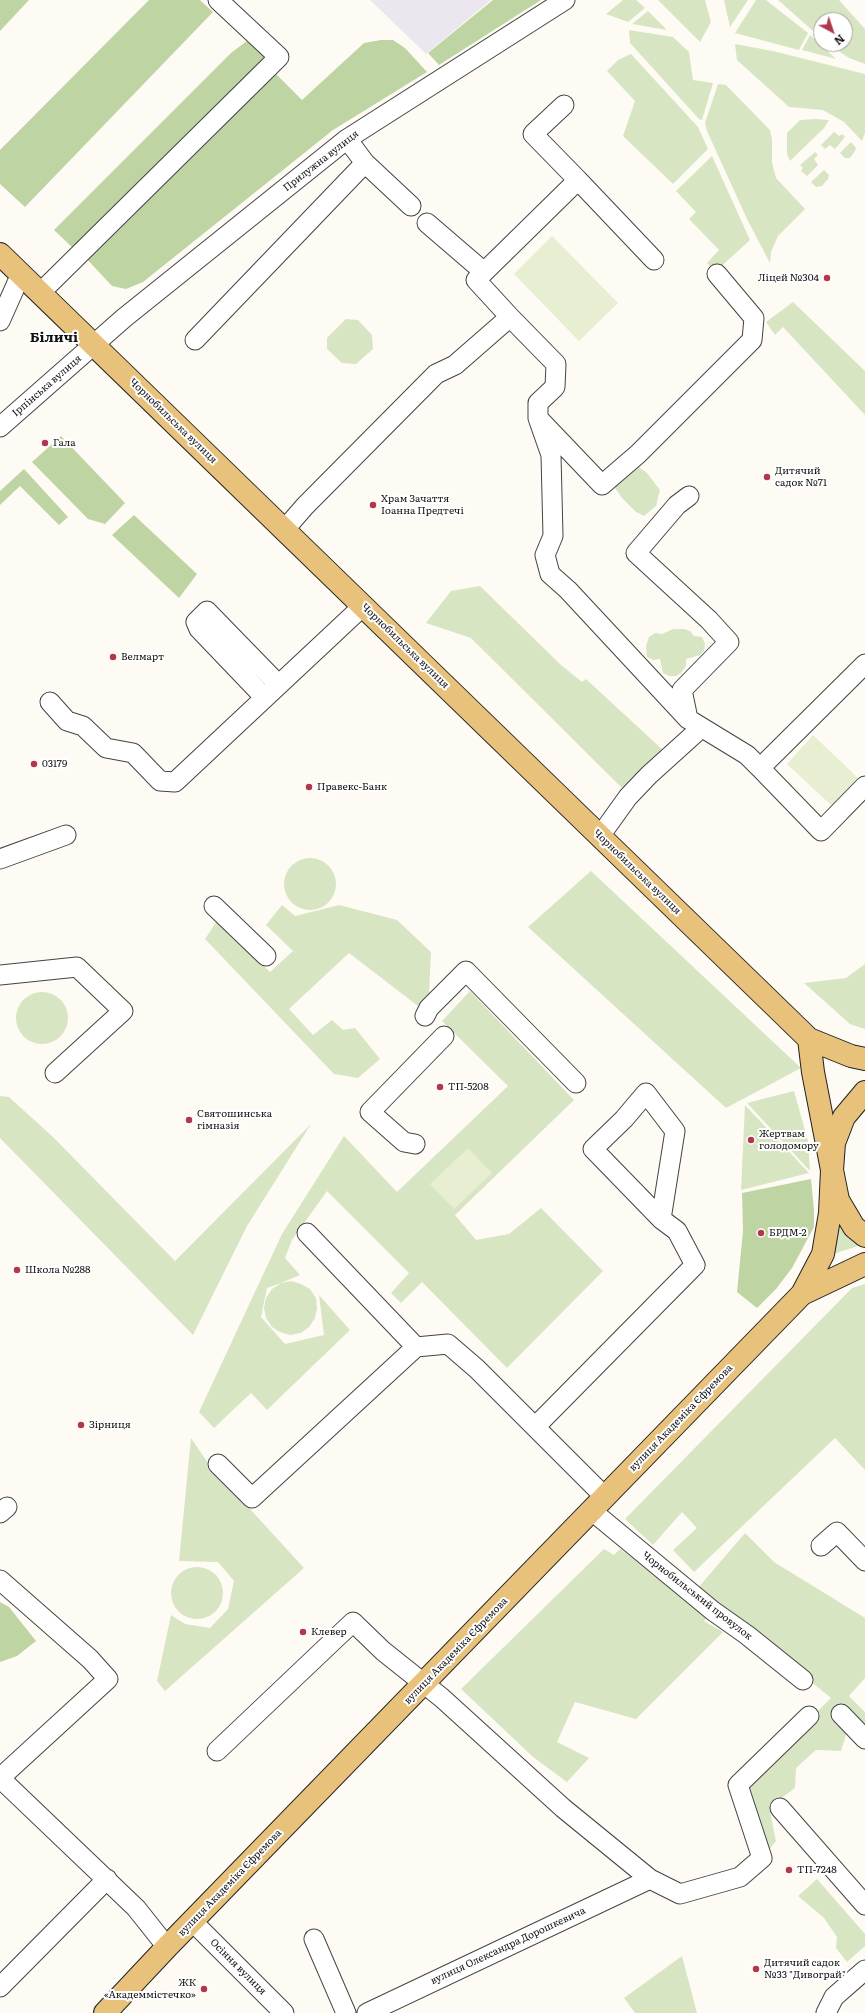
<!DOCTYPE html>
<html>
<head>
<meta charset="utf-8">
<style>
  body { margin:0 }
  #map { position:relative; width:865px; height:2013px; overflow:hidden; background:#fefbf5; font-family:Literata,serif }
  canvas { display:block }
  .north { position:absolute; left:813px; top:12px; width:40px; height:40px; box-sizing:border-box; background:#fff; border:1px solid #a0a0a0; border-radius:50%; rotate:140deg; font-size:11px; font-weight:700; line-height:16px; text-align:center; color:#111 }
  .north::after { content:''; display:block; margin:auto; width:14px; height:18px; background:#b1384b; clip-path:polygon(50% 0,100% 100%,50% 72%,0 100%) }
</style>
</head>
<body>
<div id="map">
<canvas width="865" height="2013"></canvas>
<div class="north">N</div>
</div>
<script>
const ctx = document.querySelector('canvas').getContext('2d');
ctx.lineJoin = 'round';
function fill(path, color) { ctx.fillStyle = color; ctx.fill(path, 'evenodd'); }
const toPath = rows => new Path2D(rows.map(r => 'M' + r).join(''));
function stroke(path, color, width, dash) { ctx.strokeStyle = color; ctx.lineWidth = width; ctx.lineCap = dash ? 'butt' : 'round'; ctx.setLineDash(dash || []); ctx.stroke(path); }
function drawText(font, color, halo, rows, align = 'center') {
  ctx.font = font + ' Literata,serif'; ctx.lineWidth = 4; ctx.setLineDash([]); ctx.textBaseline = 'middle'; ctx.strokeStyle = halo; ctx.fillStyle = color; for (const [text, x, y, turn = 0] of rows) {
    ctx.save(); ctx.translate(x, y); ctx.rotate((+turn || 0) * Math.PI / 180); ctx.textAlign = isNaN(turn) ? turn : align; if (halo) ctx.strokeText(text, 0, 0); ctx.fillText(text, 0, 0); ctx.restore();
  }
}
const industrial = toPath([
  [370,0,491,0,426,54]
]);
const green = toPath([
  [623,0,636,0,645,8,628,22,606,14],
  [658,0,705,0,711,22,700,42],
  [724,0,748,0,730,27],
  [756,0,766,0,808,33,799,50,735,33],
  [778,0,839,0,865,29,865,64,849,58,828,44,845,44,845,20,821,20,821,38],
  [648,11,667,30,632,24],
  [629,30,673,37,689,52,693,80,713,83,702,120,699,119,630,43],
  [810,35,836,59,802,50],
  [735,44,773,51,865,74,865,133,862,141,844,122,823,110,789,107,737,60],
  [631,54,698,127,708,149,673,184,623,136,635,101,607,71,618,60],
  [718,84,726,85,770,130,772,139,772,163,776,178,805,209,778,236,771,252,770,263,747,219,707,131,705,123],
  [815,119,829,120,824,128,790,161,787,154,787,133,800,120],
  [834,132,839,136,842,134,845,137,835,149,830,145,825,149,821,145],
  [851,142,856,148,855,151,850,158,845,158,840,153],
  [815,152,818,155,814,159,818,165,807,176,801,171,803,168,800,165],
  [712,156,750,240,715,272,707,263,719,250,689,219,696,212,676,191],
  [824,170,829,175,828,179,822,186,816,187,811,182],
  [793,302,865,371,865,415,783,327,775,335,766,322],
  [346,319,358,320,372,335,373,349,356,364,342,363,327,349,327,338],
  [633,463,647,473,660,490,656,506,644,516,636,512,622,498,613,485],
  [480,586,561,665,582,682,586,679,663,750,622,788,471,638,426,623,451,591],
  [673,629,684,629,690,631,694,636,702,637,705,644,704,651,700,655,686,659,686,666,681,673,676,676,669,676,663,673,660,659,653,660,647,657,646,646,649,637,655,633,662,634],
  '284 884a26 26 0 1 1 52 0a26 26 0 1 1-52 0Z',
  [591,871,801,1068,726,1108,528,927],
  [282,905,295,916,339,905,397,920,431,952,429,995,418,1006,349,953,289,1009,313,1035,332,1020,343,1030,355,1028,380,1059,358,1078,334,1074,205,939,217,921,270,972,293,951,266,925],
  [865,964,865,1029,850,1024,804,983,846,978],
  [470,991,574,1100,455,1215,476,1240,509,1234,541,1208,603,1271,507,1368,422,1282,401,1303,391,1293,409,1273,327,1191,292,1240,285,1258,300,1275,281,1283,291,1281,301,1284,310,1289,316,1298,317,1308,315,1318,309,1327,301,1333,290,1335,280,1332,272,1327,266,1318,264,1308,266,1298,272,1289,281,1283,267,1288,261,1317,285,1344,324,1335,319,1295,350,1330,267,1410,251,1393,214,1428,199,1412,282,1234,344,1136,397,1192,508,1086,442,1021],
  '16 1018a26 26 0 1 1 52 0a26 26 0 1 1-52 0Z',
  [794,1091,808,1141,810,1171,747,1103],
  [0,1096,9,1097,53,1137,175,1261,311,1124,247,1226,193,1335,0,1138],
  [745,1105,809,1173,741,1190],
  [840,1225,861,1245,830,1255],
  [865,1284,865,1470,835,1438,694,1572,673,1550,697,1528,682,1512,653,1545,625,1519,852,1288],
  [191,1438,208,1463,304,1568,165,1691,157,1681,171,1615,185,1624,210,1628,228,1609,234,1581,218,1562,179,1561],
  [745,1533,774,1562,865,1618,865,1678,849,1696,865,1712,865,1728,851,1718,841,1751,816,1750,796,1768,795,1788,779,1800,770,1812,776,1841,765,1855,743,1784,831,1698,697,1589],
  [604,1549,614,1555,620,1549,709,1615,704,1621,723,1632,636,1719,575,1702,557,1742,589,1758,567,1782,533,1757,461,1689],
  '171 1593a26 26 0 1 1 52 0a26 26 0 1 1-52 0Z',
  [817,1879,865,1934,865,1946,847,1962,836,1948,837,1937,824,1918,798,1896],
  [682,1956,697,2013,635,2013,624,1998]
]);
const forest = toPath([
  [0,0,29,0,0,31],
  [149,0,200,0,213,12,25,207,0,184,0,150],
  [493,0,541,0,439,65,428,53],
  [252,37,275,57,76,251,54,230,231,53],
  [381,40,393,40,405,48,427,72,333,130,143,282,126,289,112,286,83,255,271,69,302,100,364,43],
  [61,436,125,503,105,524,88,519,32,462],
  [24,469,68,517,59,525,20,486,0,505,0,491],
  [134,515,197,574,179,598,112,535],
  [811,1179,814,1210,814,1227,792,1268,776,1289,757,1308,737,1292,743,1231,742,1193],
  [0,1602,9,1607,36,1641,17,1656,0,1662]
]);
const pitch = toPath([
  [552,236,618,303,579,341,514,274],
  [813,735,858,778,832,806,787,764],
  [468,1148,492,1173,454,1209,430,1184]
]);
const minor = toPath([
  [365,163,411,206],
  [578,180,654,260],
  [427,223,484,272],
  [40,293,279,57,218,0],
  [510,317,556,364,555,387,538,403,538,418,602,485,638,454,752,340,754,318,717,274],
  [0,321,21,274],
  [195,340,365,163,347,139],
  [538,418,551,455,553,536,545,555,550,574,568,590,688,719,747,755,760,768,865,664],
  [0,427,124,318,347,139,565,0],
  [285,529,305,506,436,374,455,365,510,317,476,280,578,180,533,134,564,105],
  [265,698,199,629,196,622,207,611,279,685],
  [50,702,67,721,83,726,106,748,133,753,160,781,175,782,363,606],
  [688,719,682,690,729,642,709,620,636,553,677,505,689,496],
  [760,768,821,831,865,786],
  [600,836,628,797,649,775,701,728],
  [0,859,66,835],
  [214,906,266,956],
  [0,975,77,967,123,1011,55,1073],
  [425,1016,429,1008,466,971,576,1083],
  [415,1144,404,1142,370,1112,444,1036],
  [307,1233,416,1347],
  [535,1427,695,1265,677,1231,661,1219,593,1149,624,1119,646,1093,675,1131,661,1219],
  [218,1464,252,1498,416,1347,448,1344,477,1369,605,1497],
  [592,1511,713,1611,747,1635,803,1680],
  [0,1513,7,1507],
  [821,1546,837,1532,865,1561],
  [0,1580,90,1659,108,1679,0,1778,136,1908,167,1947],
  [841,1714,865,1739],
  [217,1751,353,1622,383,1651,442,1698,563,1808,650,1879,680,1894,740,1877,762,1858,738,1785,809,1716],
  [780,1808,865,1905],
  [192,1921,284,2013],
  [314,1939,346,2013],
  [0,1987,107,1879],
  [367,2013,650,1879],
  [826,2013,834,1997,865,1970]
]);
const major = toPath([
  [0,254,809,1039,851,1056,865,1059],
  [865,1092,844,1117,834,1143,832,1170,838,1200,854,1227,865,1236],
  [802,1294,865,1264],
  [105,2013,167,1947,802,1294,823,1254,830,1213,832,1170,813,1072,809,1039]
]);
const markers = [
  [827,278,4,"#b1384b"],
  [45,443,4,"#b1384b"],
  [767,477,4,"#b1384b"],
  [373,505,4,"#b1384b"],
  [113,657,4,"#b1384b"],
  [34,764,4,"#b1384b"],
  [309,787,4,"#b1384b"],
  [440,1087,4,"#b1384b"],
  [189,1120,4,"#b1384b"],
  [751,1140,4,"#b1384b"],
  [761,1233,4,"#b1384b"],
  [17,1270,4,"#b1384b"],
  [81,1425,4,"#b1384b"],
  [303,1632,4,"#b1384b"],
  [789,1870,4,"#b1384b"],
  [756,1969,4,"#b1384b"],
  [204,1989,4,"#b1384b"]
];
const streetNames = [
  ["Прилужна вулиця",321,161,-38],
  ["Ірпінська вулиця",47,386,-41],
  ["Чорнобильська вулиця",173,421,44],
  ["Чорнобильська вулиця",405,646,44],
  ["Чорнобильська вулиця",637,872,44],
  ["вулиця Академіка Єфремова",681,1418,-46],
  ["Чорнобильський провулок",697,1596,38],
  ["вулиця Академіка Єфремова",456,1651,-46],
  ["вулиця Академіка Єфремова",230,1883,-46],
  ["вулиця Олександра Дорошкевича",508,1946,-25],
  ["Осіння вулиця",238,1967,45]
];
const poiNames = [
  ["Ліцей №304",819,278,"right"],
  ["Гала",53,443],
  ["Дитячий",775,471],
  ["садок №71",775,483],
  ["Храм Зачаття",381,499],
  ["Іоанна Предтечі",381,511],
  ["Велмарт",121,657],
  ["03179",42,764],
  ["Правекс-Банк",317,787],
  ["ТП-5208",448,1087],
  ["Святошинська",197,1114],
  ["гімназія",197,1126],
  ["Жертвам",759,1134],
  ["голодомору",759,1146],
  ["БРДМ-2",769,1233],
  ["Школа №288",25,1270],
  ["Зірниця",89,1425],
  ["Клевер",311,1632],
  ["ТП-7248",797,1870],
  ["Дитячий садок",764,1963],
  ["№33 \"Дивограй\"",764,1975],
  ["ЖК",196,1983,"right"],
  ["«Академмістечко»",196,1995,"right"]
];
const districtNames = [
  ["Біличі",54,338]
];
fill(industrial, '#ece7ee');
fill(green, '#d8e5c2');
fill(forest, '#bfd4a3');
fill(pitch, '#e7eed2');
stroke(minor, '#444', 21);
stroke(major, '#222', 24);
stroke(minor, '#fff', 19);
stroke(major, '#e8c17b', 22);
for (const [x, y, r, color] of markers) { const dot = new Path2D(); dot.arc(x, y, r, 0, 2 * Math.PI); ctx.fillStyle = color; ctx.fill(dot); stroke(dot, '#fff', 1.5); }
drawText('10px', '#111', '#fff', streetNames);
drawText('10px', '#111', '#fff', poiNames, 'left');
drawText('bold 14px', '#111', '#fff', districtNames);
</script>
</body>
</html>
